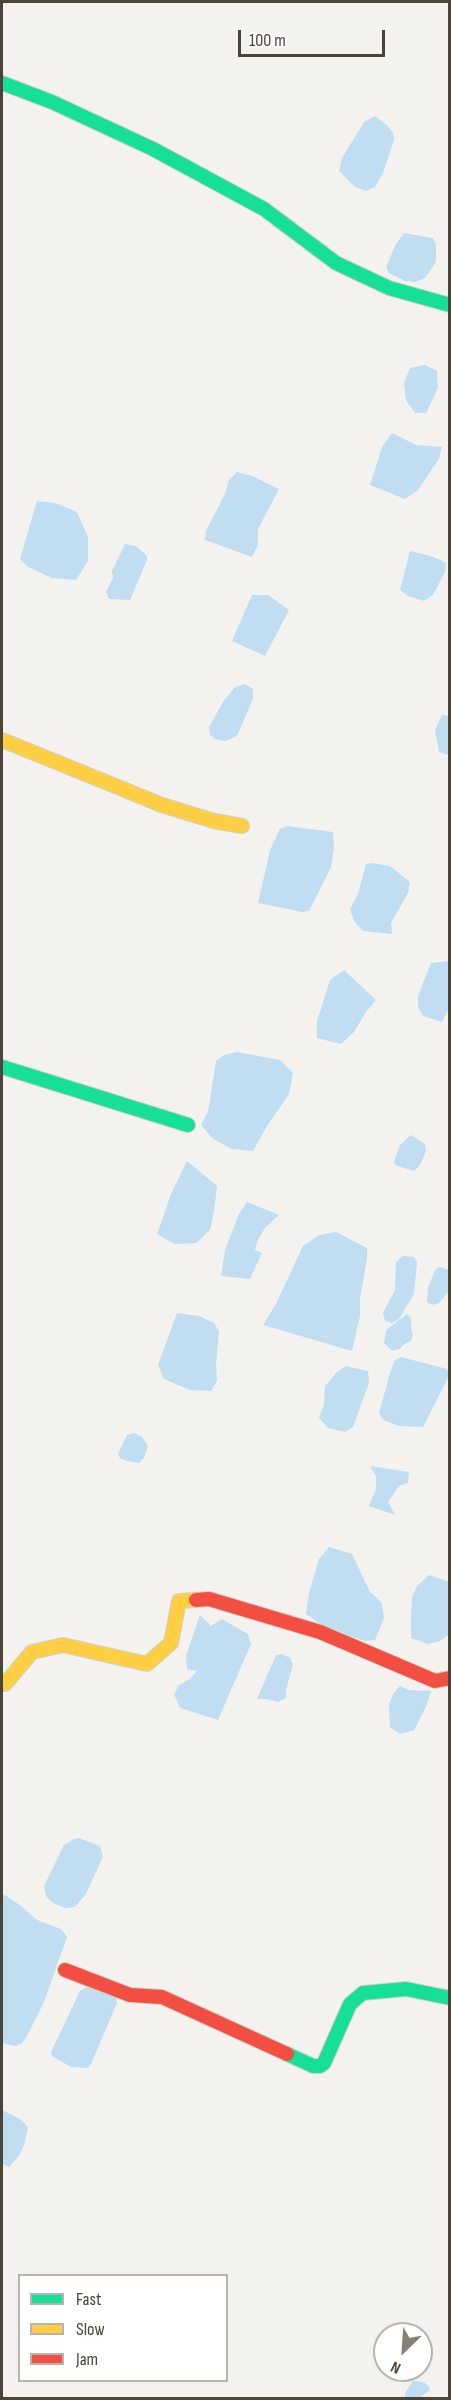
<!DOCTYPE html>
<html>
<head>
<meta charset="utf-8">
<style>
  body { margin:0 }
  #map { position:relative; width:451px; height:2400px; overflow:hidden; background:#f4f2ee; font-family:"Sofia Sans Condensed",sans-serif }
  canvas { display:block }
  .frame { position:absolute; inset:0; border:3px solid #4b4439; pointer-events:none }
  .legend { position:absolute; left:18px; top:2274px; width:210px; height:108px; box-sizing:border-box; background:#fff; border:2px solid #b7b4b0; margin:0; padding:8px 10px; list-style:none; font-size:18px; color:#4b4439 }
  .legend li { display:flex; align-items:center; gap:12px; height:30px }
  .legend b { width:30px; border:2px solid #b7b4b0 }
  .north { position:absolute; left:373px; top:2322px; width:60px; height:60px; box-sizing:border-box; background:#fff; border:2px solid #b7b4b0; border-radius:50%; rotate:205deg; font-size:16px; font-weight:700; line-height:24px; text-align:center; color:#4b4439 }
  .north::after { content:''; display:block; margin:auto; width:21px; height:27px; background:#868178; clip-path:polygon(50% 0,100% 100%,50% 72%,0 100%) }
  .scale { position:absolute; left:238px; top:30px; width:147px; height:27px; box-sizing:border-box; border:3px solid #4b4439; border-top:0; padding-left:8px; font-size:18px; line-height:21px; white-space:nowrap; color:#4b4439; -webkit-text-stroke:4px #fff; paint-order:stroke }
</style>
</head>
<body>
<div id="map">
<canvas width="451" height="2400"></canvas>
<div class="frame"></div>
<ul class="legend">
<li><b style="height:8px;background:#16e098"></b>Fast</li>
<li><b style="height:8px;background:#ffcf43"></b>Slow</li>
<li><b style="height:8px;background:#f24e42"></b>Jam</li>
</ul>
<div class="north">N</div>
<div class="scale">100 m</div>
</div>
<script>
const ctx = document.querySelector('canvas').getContext('2d');
ctx.lineJoin = 'round';
function fill(path, color) { ctx.fillStyle = color; ctx.fill(path, 'evenodd'); }
const toPath = rows => new Path2D(rows.map(r => 'M' + r).join(''));
function stroke(path, color, width, dash) { ctx.strokeStyle = color; ctx.lineWidth = width; ctx.lineCap = dash ? 'butt' : 'round'; ctx.setLineDash(dash || []); ctx.stroke(path); }
const water = toPath([
  [375,116,387,125,393,133,394,140,383,173,375,187,366,191,355,187,339,171,342,158,364,122],
  [404,233,433,238,436,244,436,262,425,278,415,282,405,281,389,273,386,267,396,244],
  [425,365,437,371,438,388,426,413,415,413,406,400,404,383,410,368],
  [392,433,416,445,442,447,439,459,417,491,405,499,370,485,382,447],
  [237,472,252,476,279,489,258,529,258,545,252,557,205,540,206,531,225,494,229,480],
  [37,501,55,503,77,512,88,537,88,561,76,580,52,578,28,567,20,559],
  [125,544,136,546,147,556,147,560,130,600,109,599,106,592,113,578,112,571],
  [410,551,434,557,446,563,445,572,433,595,424,601,408,596,400,590],
  [252,595,268,595,289,610,265,656,232,641],
  [245,684,253,689,253,699,237,736,225,741,215,739,210,735,209,727,223,702,235,687],
  [442,715,449,716,449,755,439,752,435,730],
  [287,826,333,832,334,849,331,867,309,911,302,912,258,903,270,850,280,829],
  [371,863,390,866,410,882,408,893,391,923,392,934,363,931,354,921,350,909,358,894,366,864],
  [449,961,449,1008,442,1022,423,1016,418,1007,418,996,431,963],
  [344,970,376,1000,366,1012,354,1032,341,1044,317,1038,317,1021,330,980],
  [237,1052,280,1060,293,1073,289,1094,267,1126,253,1151,232,1149,213,1139,201,1125,208,1112,216,1061,224,1055],
  [411,1135,425,1144,426,1151,420,1165,414,1171,395,1165,394,1161,400,1145],
  [187,1161,217,1186,214,1212,210,1230,196,1243,175,1244,157,1234,171,1194],
  [247,1202,279,1215,265,1228,258,1240,255,1250,262,1253,250,1279,221,1276,225,1250,239,1214],
  [336,1232,367,1248,367,1258,360,1299,360,1316,352,1351,263,1325,276,1304,303,1246,319,1235],
  [403,1256,414,1257,417,1262,414,1294,399,1319,392,1323,385,1321,383,1313,395,1290,396,1262],
  [439,1267,449,1270,449,1291,439,1303,432,1305,427,1302,428,1288,435,1270],
  [177,1313,199,1316,214,1323,219,1331,216,1364,217,1381,211,1391,190,1390,164,1379,158,1365],
  [407,1314,411,1318,411,1328,413,1335,411,1341,403,1345,400,1349,392,1351,384,1343,386,1330],
  [401,1357,447,1369,449,1376,423,1427,399,1426,383,1420,379,1413,390,1373,395,1360],
  [346,1366,368,1371,369,1383,353,1427,345,1432,328,1428,319,1418,324,1404,325,1386,337,1372],
  [134,1433,142,1437,148,1446,144,1458,139,1463,127,1461,120,1458,118,1454,127,1435],
  [370,1466,409,1472,408,1483,399,1486,388,1502,395,1515,369,1506,376,1489,376,1476],
  [329,1547,352,1554,370,1592,382,1603,384,1618,375,1640,365,1641,326,1628,306,1614,309,1593,319,1559],
  [429,1575,449,1582,450,1634,440,1641,428,1644,411,1638,411,1614,412,1597,417,1586],
  [200,1615,211,1626,222,1619,229,1623,248,1634,251,1644,218,1720,180,1708,174,1694,179,1685,190,1679,197,1671,187,1669,186,1656],
  [282,1654,290,1658,293,1664,286,1690,286,1698,278,1702,267,1699,257,1699,276,1655],
  [400,1686,409,1690,431,1691,426,1707,414,1730,400,1734,390,1727,389,1704,393,1694],
  [79,1838,100,1846,103,1857,86,1894,75,1907,65,1908,53,1903,46,1896,44,1886,64,1845,74,1839],
  [5,1895,21,1906,37,1920,61,1929,67,1937,44,2002,28,2034,22,2043,16,2046,2,2043,2,1896],
  [92,1984,116,1997,117,2003,91,2064,88,2068,71,2067,52,2056,51,2052,80,1991],
  [2,2110,20,2119,28,2127,25,2142,20,2154,9,2167,2,2164],
  [413,2381,424,2382,430,2388,429,2391,419,2398,405,2398,405,2393]
]);
const fast = toPath([
  [2,83,52,102,153,149,264,209,336,263,389,288,450,305],
  [2,1067,188,1125],
  [287,2054,313,2066,320,2066,324,2063,350,2004,363,1993,406,1989,450,1998]
]);
const slow = toPath([
  [2,740,162,805,214,821,242,826],
  [2,1684,5,1684,32,1652,63,1645,147,1664,171,1643,179,1601,196,1600]
]);
const jam = toPath([
  [196,1600,209,1599,320,1632,435,1681,450,1678],
  [65,1970,130,1995,162,1997,287,2054]
]);
fill(water, '#c0ddf1');
stroke(fast, '#d3cfc5', 16);
stroke(slow, '#d3cfc5', 16);
stroke(jam, '#d3cfc5', 16);
stroke(fast, '#16e098', 14);
stroke(slow, '#ffcf43', 14);
stroke(jam, '#f24e42', 14);
</script>
</body>
</html>
